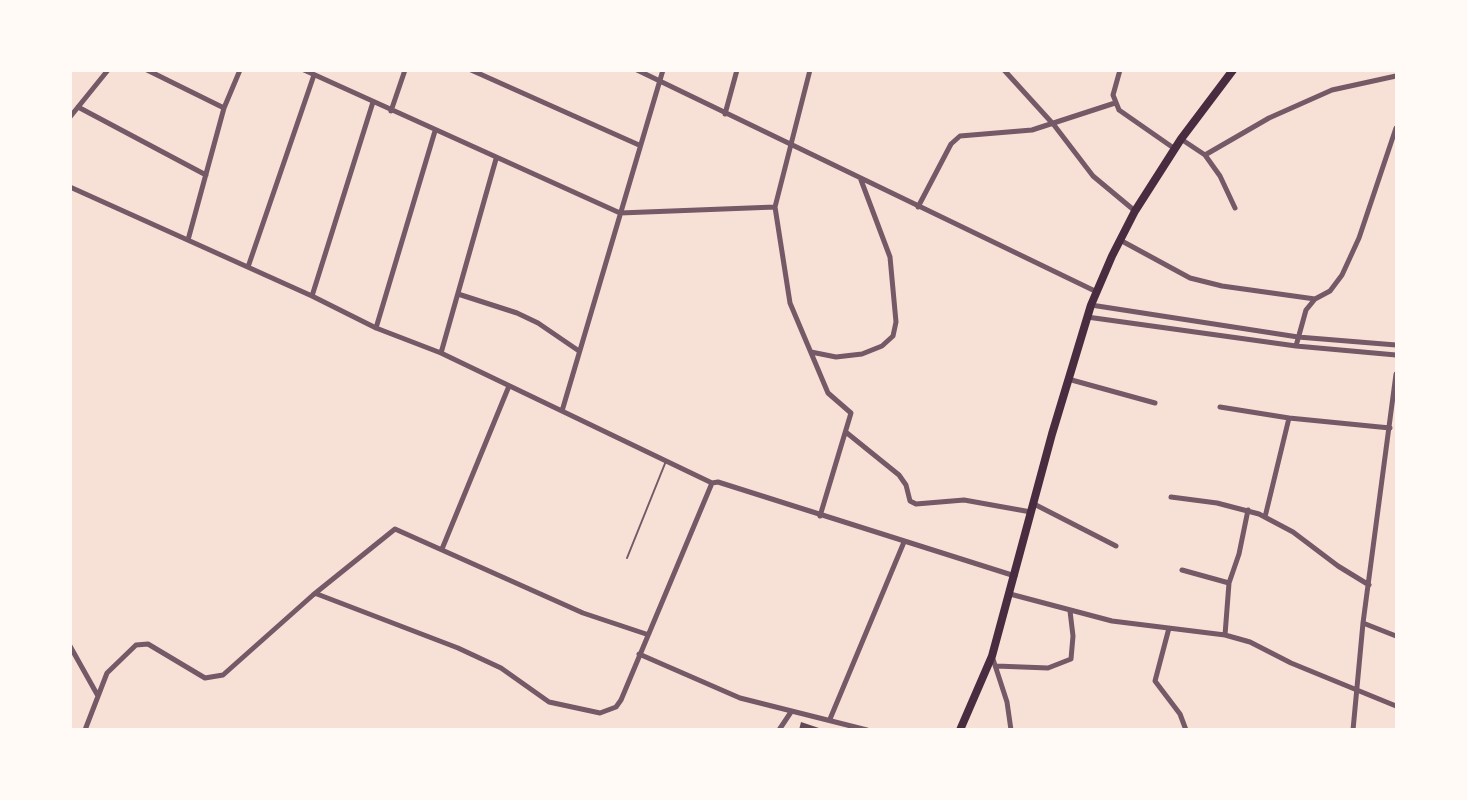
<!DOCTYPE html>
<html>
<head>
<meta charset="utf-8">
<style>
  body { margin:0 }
  #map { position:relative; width:1467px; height:800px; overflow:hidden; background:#f7e1d7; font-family:"PT Sans",sans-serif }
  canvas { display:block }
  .frame { position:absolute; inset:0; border:72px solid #fffaf5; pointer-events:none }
</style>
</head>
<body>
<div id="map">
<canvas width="1467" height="800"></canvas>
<div class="frame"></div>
</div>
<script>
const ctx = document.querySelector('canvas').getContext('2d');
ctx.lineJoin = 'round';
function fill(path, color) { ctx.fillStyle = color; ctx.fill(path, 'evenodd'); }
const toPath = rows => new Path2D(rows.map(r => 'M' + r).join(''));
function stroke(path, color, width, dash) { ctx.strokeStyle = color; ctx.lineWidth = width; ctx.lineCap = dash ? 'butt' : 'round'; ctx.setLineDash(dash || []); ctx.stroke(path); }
const building = toPath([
  [801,722,822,729,822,730,799,730]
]);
const service = toPath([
  [627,558,666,461]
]);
const minor = toPath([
  [147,70,224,108],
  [304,70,620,213,775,207],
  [471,70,639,145],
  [637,70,1097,292],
  [810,70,775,207,790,303,828,393,851,413,820,516],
  [1004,70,1054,125,1093,176,1135,211],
  [1120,70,1113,95,1119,110,1175,149],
  [78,107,206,175],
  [391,111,405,70],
  [725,114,737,70],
  [70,117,108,70],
  [1181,139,1205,155,1269,118,1332,90,1396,76],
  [1205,155,1220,176,1235,208],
  [70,187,312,296,376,328,441,353,712,483,718,482,1015,576],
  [918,207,951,144,960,136,1032,130,1115,103],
  [188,240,224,108,240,70],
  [1120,240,1190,278,1222,286,1315,299],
  [248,267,314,75],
  [458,294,517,313,538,323,579,351],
  [312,296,373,102],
  [1091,305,1298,337,1396,345],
  [1087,317,1296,346,1396,355],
  [376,328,435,131],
  [1296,346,1306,310,1315,299,1330,291,1342,275,1359,238,1396,128],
  [811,352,836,357,862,354,882,346,893,336,896,322,890,257,861,180],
  [441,353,496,159],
  [1068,379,1155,403],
  [1220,407,1289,418,1390,428],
  [562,411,663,70],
  [847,433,899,475,906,485,910,501,916,504,964,500,1031,512],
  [1171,497,1217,503,1259,514,1293,532,1338,566,1369,585],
  [1034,504,1116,546],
  [1265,517,1289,418],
  [442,549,509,386],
  [1182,570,1229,583],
  [317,594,458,648,501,668,549,702,600,713,616,707,621,700,712,483],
  [1010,594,1112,621,1225,635,1250,642,1291,663,1396,706],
  [1363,623,1396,636],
  [1169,628,1155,681,1180,714,1186,730],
  [1225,635,1229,583,1239,554,1248,510],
  [70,646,98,696],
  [639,654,740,698,867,730],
  [992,656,1007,702,1011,730],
  [996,666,1048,668,1071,659,1073,636,1070,611],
  [830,719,904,542],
  [85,730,107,673,136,645,148,644,205,678,223,675,313,595,395,529,583,613,646,634],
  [779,730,791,712],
  [1353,730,1363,623,1396,374]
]);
const primary = toPath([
  [960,730,992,656,1052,434,1091,305,1112,256,1135,211,1181,139,1233,70]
]);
fill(building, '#644757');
stroke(service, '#755966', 2);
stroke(minor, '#755966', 5);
stroke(primary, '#4a2c40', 8);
</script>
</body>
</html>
